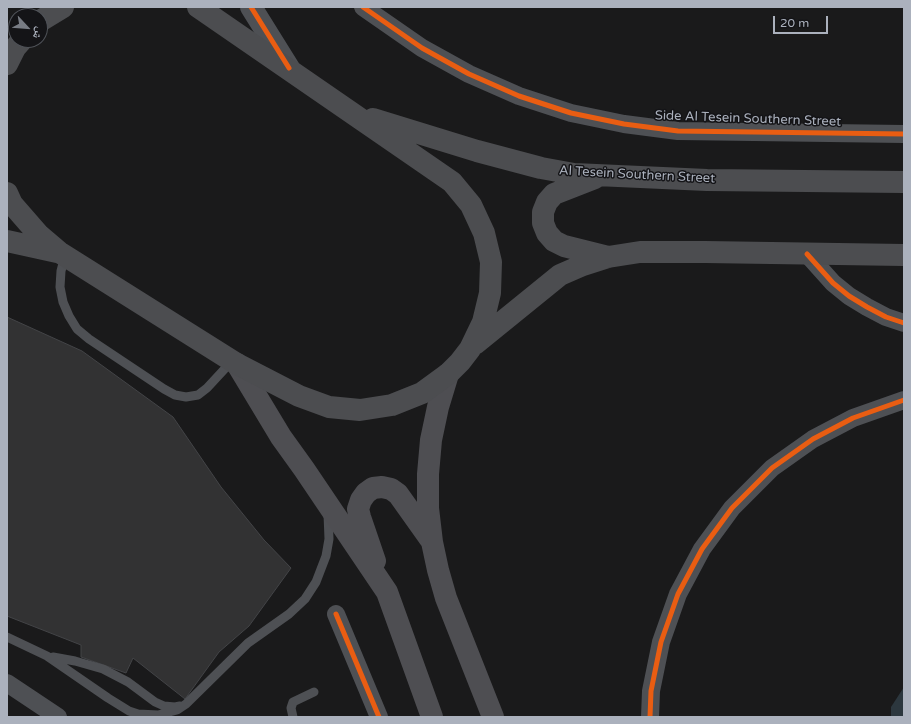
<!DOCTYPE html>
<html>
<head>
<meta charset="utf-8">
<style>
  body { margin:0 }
  #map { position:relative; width:911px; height:724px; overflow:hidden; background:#1a1a1b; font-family:"Varela Round","Noto Naskh Arabic",sans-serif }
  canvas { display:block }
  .frame { position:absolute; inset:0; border:8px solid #abb1bd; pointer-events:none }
  .north { position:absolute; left:8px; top:8px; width:40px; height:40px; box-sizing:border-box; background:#141417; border:1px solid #505359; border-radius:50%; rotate:116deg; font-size:11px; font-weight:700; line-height:16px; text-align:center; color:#abb1bd }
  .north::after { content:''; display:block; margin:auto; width:14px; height:18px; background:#787c84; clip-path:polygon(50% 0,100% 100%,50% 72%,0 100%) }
  .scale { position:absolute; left:773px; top:16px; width:55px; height:18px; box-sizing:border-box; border:2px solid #abb1bd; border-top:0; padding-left:5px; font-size:12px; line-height:14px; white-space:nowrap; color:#abb1bd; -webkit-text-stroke:3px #141417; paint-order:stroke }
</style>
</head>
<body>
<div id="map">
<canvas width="911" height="724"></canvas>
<div class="frame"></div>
<div class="north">ش</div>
<div class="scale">20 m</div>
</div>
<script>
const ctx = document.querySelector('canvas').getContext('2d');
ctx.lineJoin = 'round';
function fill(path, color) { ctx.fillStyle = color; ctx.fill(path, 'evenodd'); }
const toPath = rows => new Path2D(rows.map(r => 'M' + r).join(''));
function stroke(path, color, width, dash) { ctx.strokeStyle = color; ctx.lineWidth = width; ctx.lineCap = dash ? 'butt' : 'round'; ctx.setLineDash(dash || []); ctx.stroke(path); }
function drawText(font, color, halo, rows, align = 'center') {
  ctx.font = font + ' "Varela Round",sans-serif'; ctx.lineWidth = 3; ctx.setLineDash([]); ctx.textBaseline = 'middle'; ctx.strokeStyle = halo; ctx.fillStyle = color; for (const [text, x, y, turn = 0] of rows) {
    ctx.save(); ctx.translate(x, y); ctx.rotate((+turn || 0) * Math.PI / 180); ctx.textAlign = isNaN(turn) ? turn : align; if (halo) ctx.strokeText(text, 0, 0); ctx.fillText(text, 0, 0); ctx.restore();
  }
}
const water = toPath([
  [904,687,904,717,891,717,891,707]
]);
const building = toPath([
  [7,317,82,351,173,417,221,487,264,540,291,568,249,626,219,652,185,699,133,658,126,673,81,657,81,645,7,616,7,317]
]);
const service = toPath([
  [65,256,61,271,60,287,63,302,69,316,77,329,89,339,164,389,175,395,186,397,198,395,207,388,232,361],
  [7,637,47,656,108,698,129,711,138,714,158,715,177,710,186,704,248,643,289,614,305,599,316,582,326,556,329,539,328,514],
  [53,657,75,661,103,669,128,682,155,702,164,706,175,707,180,706],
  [293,717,291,708,293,702,314,692]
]);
const minor = toPath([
  [363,7,422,48,469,74,519,96,571,113,624,124,678,131,904,134],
  [807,254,833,283,849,296,867,307,886,317,904,323],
  [336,614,379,717],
  [7,683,58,717],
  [650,717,651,691,661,642,678,594,702,549,732,508,772,468,813,439,853,418,904,400]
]);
const tertiary = toPath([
  [251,7,289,68]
]);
const secondary = toPath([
  [237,364,281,437,304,469,387,592,432,717],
  [448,374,438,407,431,440,428,474,428,508,432,542,438,570,446,598,493,717],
  [375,561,360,517,358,509,361,500,366,493,373,488,382,487,391,489,398,494,430,539]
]);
const primary = toPath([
  [40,21,63,7],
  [7,64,15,48,22,40],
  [373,119,477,151,541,168,574,174,707,180,904,182],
  [595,178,554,194,547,202,543,212,543,223,547,233,554,241,564,246,608,257],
  [7,193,12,204,39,235,59,252,237,364,299,396,329,407,360,410,392,405,422,393,448,374,460,362,470,349,483,322,490,293,491,262,484,233,471,205,452,182,198,7],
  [7,241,57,252],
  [475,344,560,275,583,265,608,257,640,252,705,252,904,255]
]);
const cycleway = toPath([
  [251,7,289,68],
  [363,7,422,48,469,74,519,96,571,113,624,124,678,131,904,134],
  [807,254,833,283,849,296,867,307,886,317,904,323],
  [336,614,379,717],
  [650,717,651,691,661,642,678,594,702,549,732,508,772,468,813,439,853,418,904,400]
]);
const streetNames = [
  ["Side Al Tesein Southern Street",748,119,2],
  ["Al Tesein Southern Street",637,175,3]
];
fill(water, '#2c373e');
fill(building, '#323233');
stroke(building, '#434447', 1);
stroke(service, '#4e5054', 9);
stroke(minor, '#4e5054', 18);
stroke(tertiary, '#4e5054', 22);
stroke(secondary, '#4e4e52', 22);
stroke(primary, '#4c4d50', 22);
stroke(cycleway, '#e95d12', 5);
drawText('13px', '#abb1bd', '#141417', streetNames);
</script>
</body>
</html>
